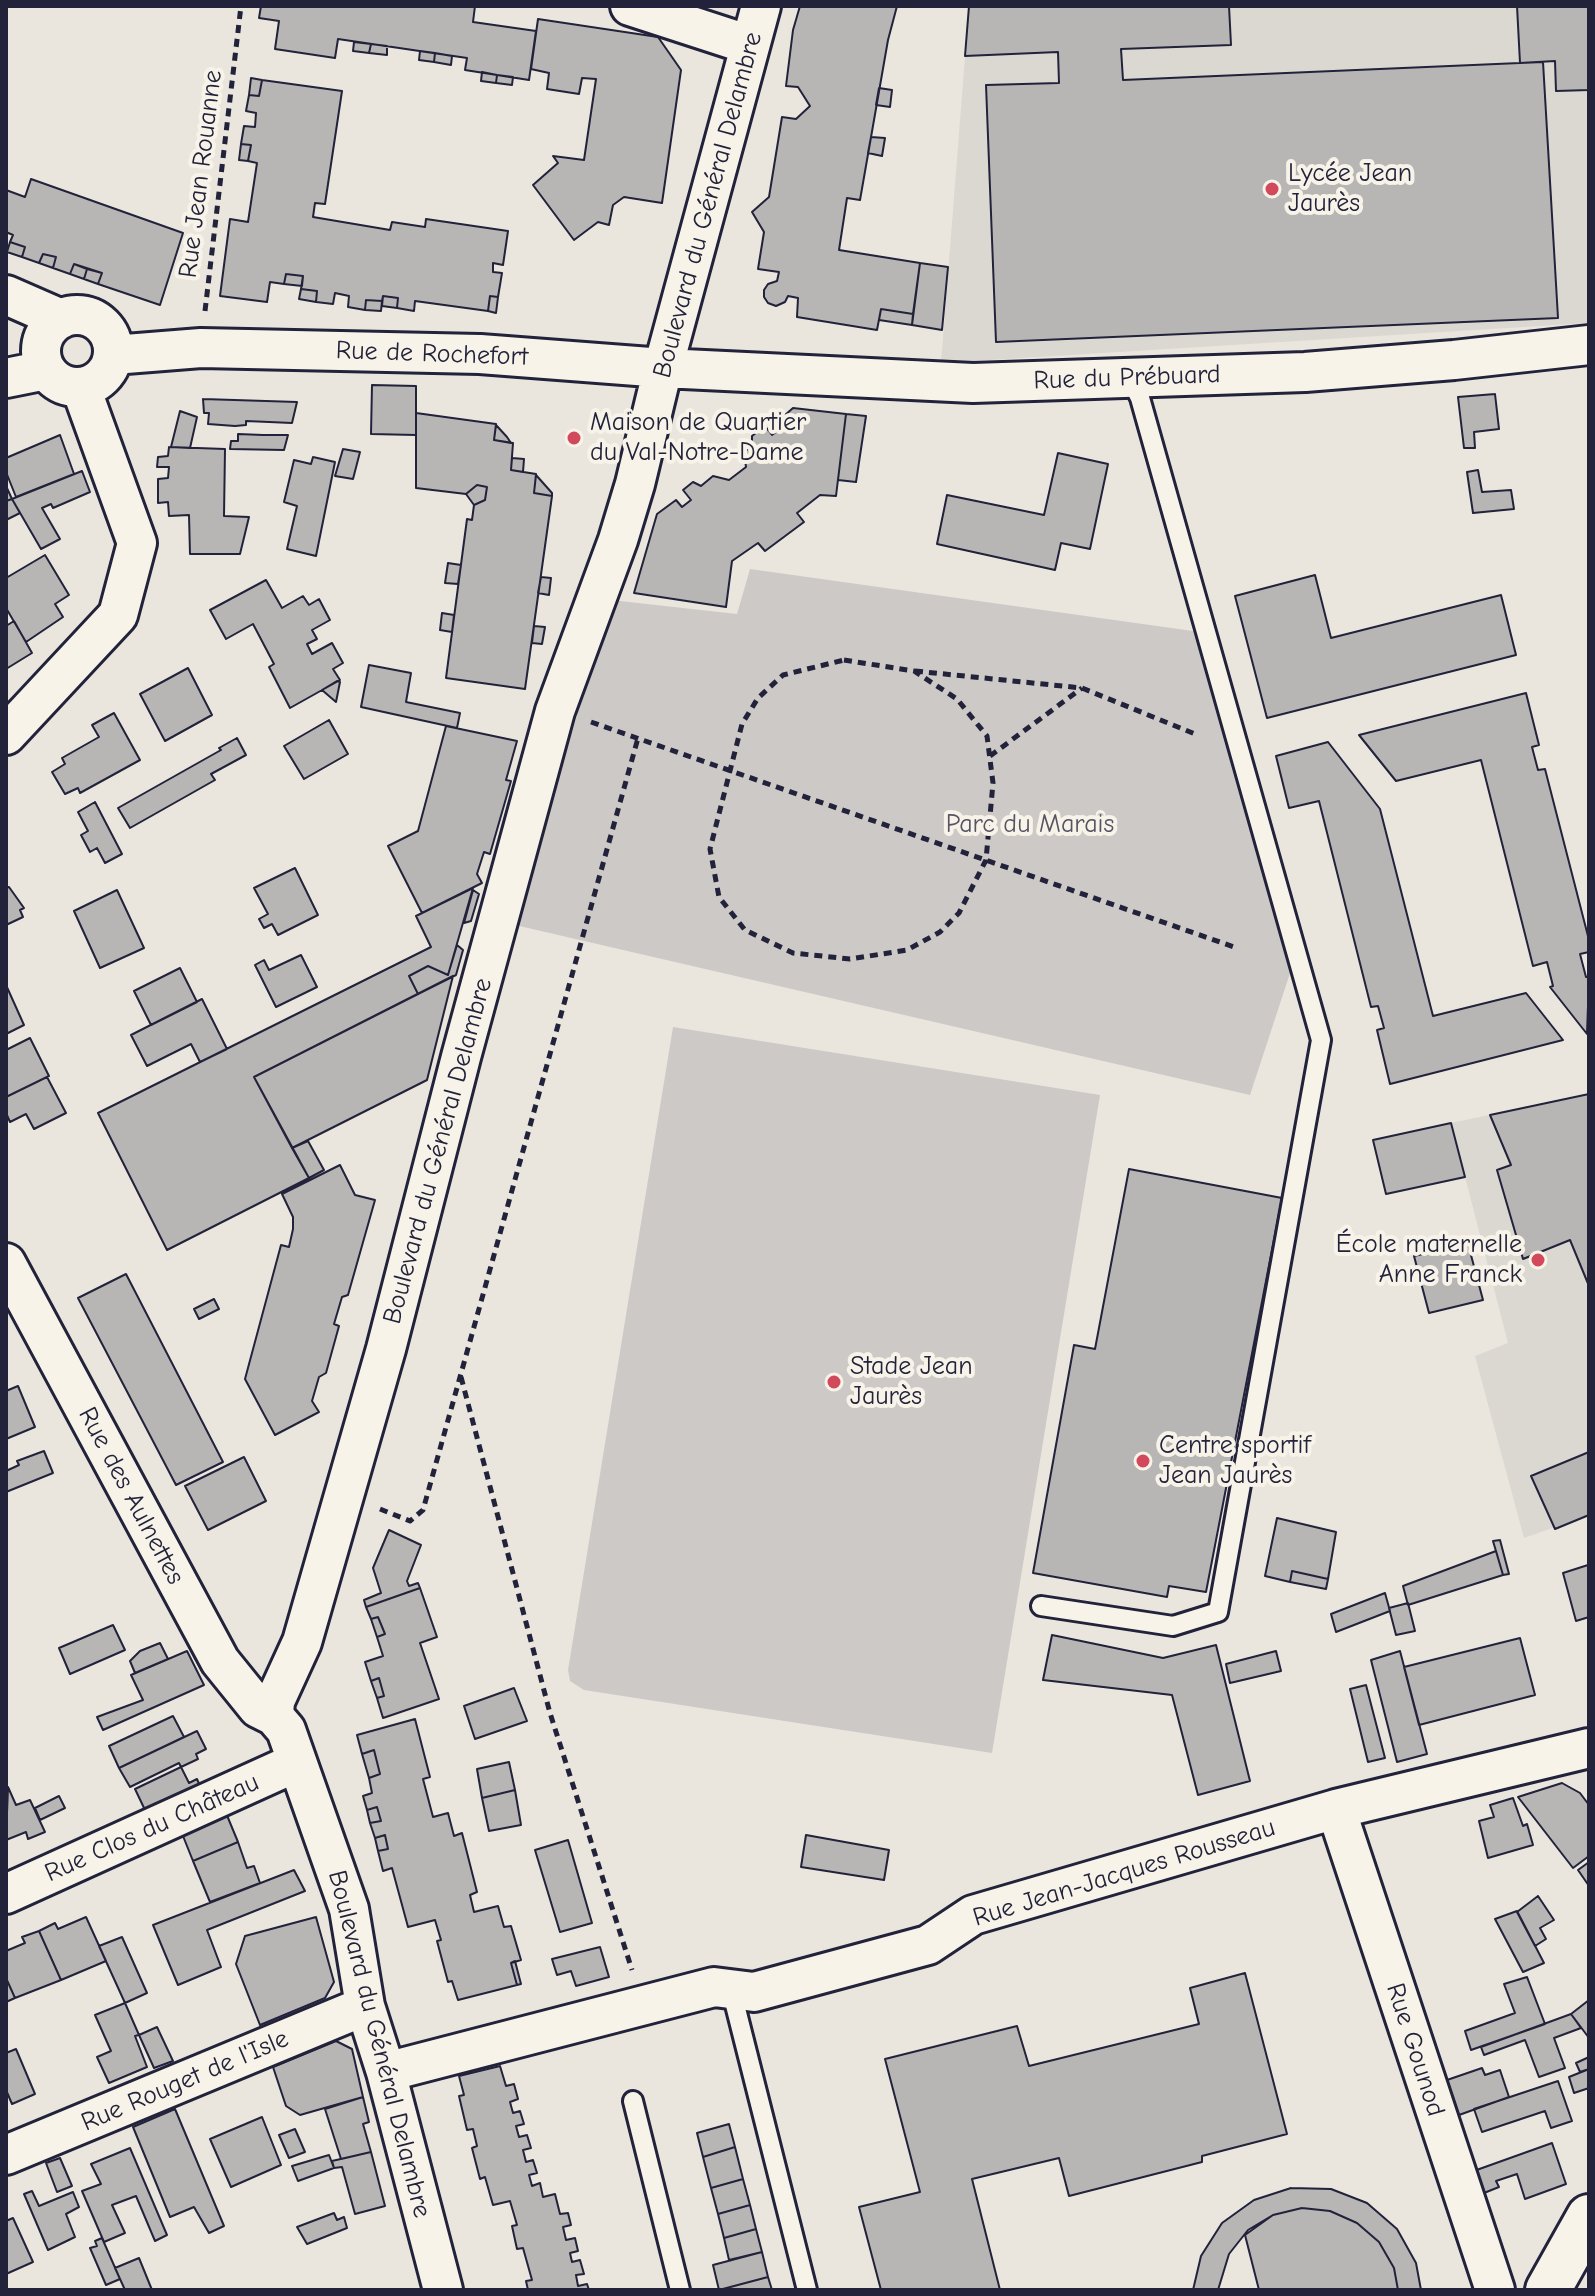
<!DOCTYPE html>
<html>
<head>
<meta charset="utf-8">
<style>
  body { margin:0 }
  #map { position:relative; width:1595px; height:2296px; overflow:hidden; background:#eae6de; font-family:"Comic Neue",sans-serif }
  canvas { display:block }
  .frame { position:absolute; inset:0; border:8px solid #22223b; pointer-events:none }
</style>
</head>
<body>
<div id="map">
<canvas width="1595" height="2296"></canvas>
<div class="frame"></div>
</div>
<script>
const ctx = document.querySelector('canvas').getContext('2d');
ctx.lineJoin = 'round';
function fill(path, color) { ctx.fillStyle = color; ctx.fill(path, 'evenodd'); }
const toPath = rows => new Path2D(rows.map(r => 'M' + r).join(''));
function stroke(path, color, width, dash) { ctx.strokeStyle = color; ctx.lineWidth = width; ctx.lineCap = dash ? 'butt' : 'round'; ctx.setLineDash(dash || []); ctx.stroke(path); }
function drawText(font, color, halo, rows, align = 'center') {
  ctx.font = font + ' "Comic Neue",sans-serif'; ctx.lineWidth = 8; ctx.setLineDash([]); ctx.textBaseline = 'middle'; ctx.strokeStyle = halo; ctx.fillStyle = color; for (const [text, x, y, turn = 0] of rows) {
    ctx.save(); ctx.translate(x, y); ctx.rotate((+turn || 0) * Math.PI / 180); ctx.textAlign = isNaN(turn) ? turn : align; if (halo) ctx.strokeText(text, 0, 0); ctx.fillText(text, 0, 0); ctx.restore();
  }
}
const built = toPath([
  [969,6,1589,6,1589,323,941,363],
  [1589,1094,1589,1515,1524,1538,1475,1356,1508,1343,1451,1123]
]);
const green = toPath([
  [750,569,1200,632,1292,967,1250,1095,515,925,611,600,737,614],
  [673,1027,1100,1095,992,1753,584,1690,570,1681,568,1670]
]);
const building = toPath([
  [261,6,475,6,473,22,536,31,529,80,465,70,467,58,338,39,335,58,275,49,279,21,259,18,261,6],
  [800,6,897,6,888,40,860,200,847,198,839,250,920,263,913,314,881,309,877,330,797,317,798,298,788,296,785,302,776,306,768,303,764,297,764,290,768,284,777,281,779,272,758,269,764,232,752,212,769,197,782,117,796,119,810,106,798,87,786,86,793,30,800,6],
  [969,6,1229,6,1231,45,1121,49,1123,80,1543,62,1558,318,996,342,986,85,1059,83,1058,52,965,56,969,6],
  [1517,6,1589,6,1589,90,1556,91,1555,61,1520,63,1517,6],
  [538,19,658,37,681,70,662,203,624,197,613,205,609,225,598,222,574,240,533,185,558,163,553,156,584,160,596,79,582,78,579,94,547,89,549,73,531,69,538,19],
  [354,42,371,44,369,53,353,51,354,42],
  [371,44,387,46,387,55,369,53,371,44],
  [420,51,435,53,434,62,419,60,420,51],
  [435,53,452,56,451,65,434,62,435,53],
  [482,72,497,75,496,83,481,81,482,72],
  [497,75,513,77,512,85,496,83,497,75],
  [251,78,262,80,259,96,249,95,251,78],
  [262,80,342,91,325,204,315,203,313,217,390,230,392,222,425,227,426,219,508,231,503,265,493,263,493,272,502,273,498,297,490,296,488,311,415,301,414,311,397,308,398,298,383,296,382,301,366,300,365,310,348,307,349,296,335,293,333,304,316,302,317,291,301,289,303,276,286,274,284,284,270,282,267,302,220,296,230,219,248,222,257,163,248,161,251,145,241,144,244,126,255,127,256,113,246,111,249,95,259,96,262,80],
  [879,88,892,90,890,107,876,105,879,88],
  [871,137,885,138,882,156,868,153,871,137],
  [241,144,251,145,248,161,239,160,241,144],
  [31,179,183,233,160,305,98,284,102,273,74,264,70,274,53,268,56,257,43,254,39,263,22,257,25,247,10,242,13,235,6,232,6,190,25,197,31,179],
  [10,242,25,247,22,257,7,252,10,242],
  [43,254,56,257,53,268,39,263,43,254],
  [920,263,948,267,942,330,912,325,920,263],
  [74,264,87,269,84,279,70,274,74,264],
  [87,269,102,273,98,284,84,279,87,269],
  [286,274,303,276,302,286,284,284,286,274],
  [301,289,317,291,316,302,299,299,301,289],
  [383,296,398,298,397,308,382,306,383,296],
  [490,296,498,297,496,313,488,311,490,296],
  [366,300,382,301,381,311,365,310,366,300],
  [881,309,913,314,912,325,879,320,881,309],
  [372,385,416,386,416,435,371,434,372,385],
  [1495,394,1499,429,1474,432,1475,448,1464,448,1458,397,1495,394],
  [203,399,297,402,292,423,246,421,246,425,235,426,208,424,209,413,204,413,203,399],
  [793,408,846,414,836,496,820,495,797,513,804,522,765,551,758,543,732,561,726,607,634,593,657,514,676,500,682,507,691,500,683,490,693,482,701,486,713,476,729,480,746,467,744,452,752,446,752,436,765,426,772,435,780,429,776,423,793,408],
  [180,411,197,417,190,448,171,447,180,411],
  [416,413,496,424,494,440,513,443,511,470,536,474,534,493,552,496,525,689,446,678,467,519,472,520,474,505,485,500,487,487,477,485,466,494,416,488,416,413],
  [846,414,866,416,856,482,838,480,846,414],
  [496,425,507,437,511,443,494,440,496,425],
  [238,434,263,435,288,435,284,450,230,449,231,441,238,441,238,434],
  [60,435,74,474,16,497,6,472,6,458,60,435],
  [169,447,225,449,224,516,249,517,240,554,190,554,189,515,169,516,168,502,158,503,158,479,168,478,169,467,157,467,158,457,168,456,169,447],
  [343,449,360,452,353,479,335,476,343,449],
  [1058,453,1108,464,1090,549,1061,543,1055,570,937,544,947,495,1044,515,1058,453],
  [313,457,335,462,316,556,287,549,297,506,284,502,294,460,311,464,313,457],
  [512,458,524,459,523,472,511,470,512,458],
  [1478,470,1482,492,1511,490,1514,509,1473,513,1467,472,1478,470],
  [82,471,90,492,53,508,51,504,42,508,60,539,41,549,12,499,6,501,6,486,12,499,82,471],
  [536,475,552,493,552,496,534,493,536,475],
  [477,485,487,487,485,500,474,505,466,494,477,485],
  [12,499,20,513,6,520,6,501,12,499],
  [45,555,69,595,55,604,63,617,26,642,6,608,6,578,45,555],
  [448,563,461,565,458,584,445,583,448,563],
  [1315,575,1331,638,1501,595,1516,655,1267,718,1235,596,1315,575],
  [541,577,551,578,549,595,538,593,541,577],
  [266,580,282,608,303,596,309,605,319,599,330,620,312,630,317,639,307,644,312,654,332,643,343,663,333,669,340,680,290,708,269,667,274,664,253,624,226,639,210,610,266,580],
  [442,613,454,615,452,632,440,630,442,613],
  [14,621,32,653,6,669,6,626,14,621],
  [534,626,545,627,542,644,532,643,534,626],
  [369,665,411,673,406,702,460,713,457,728,361,707,369,665],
  [188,668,212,715,165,741,140,694,188,668],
  [337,681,340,682,336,702,322,690,337,681],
  [1526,693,1539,745,1532,747,1538,770,1545,769,1589,940,1589,952,1580,954,1586,977,1589,977,1587,1034,1550,987,1553,986,1547,962,1533,966,1481,760,1396,781,1359,735,1526,693],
  [114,713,140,760,80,793,78,788,65,794,52,772,65,764,62,758,99,737,92,725,114,713],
  [329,720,348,754,304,779,284,746,329,720],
  [446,726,517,741,506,780,511,781,490,854,484,852,477,874,482,883,422,913,388,846,418,831,446,726],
  [237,738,246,755,211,774,215,780,130,828,118,808,221,750,219,748,237,738],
  [1328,742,1380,809,1433,1016,1526,993,1563,1040,1390,1084,1377,1030,1384,1028,1378,1006,1371,1007,1319,801,1289,808,1276,756,1328,742],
  [95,802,122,854,105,863,97,848,90,852,81,835,88,831,78,812,95,802],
  [295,868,318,915,278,935,272,924,264,928,259,919,268,914,254,888,295,868],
  [9,887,24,908,20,910,23,917,6,925,6,888,9,887],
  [473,888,448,975,428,966,409,976,418,994,254,1077,309,1178,167,1250,98,1113,431,947,416,916,473,888],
  [117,890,144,948,100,968,74,911,117,890],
  [473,890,479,894,471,921,464,923,473,890],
  [457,945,463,950,456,975,418,994,409,976,428,966,448,975,457,945],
  [301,955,317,987,276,1007,255,965,264,960,269,970,301,955],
  [180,968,197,1002,151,1025,134,991,180,968],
  [453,976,427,1080,292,1148,254,1077,453,976],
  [6,985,24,1025,6,1034,6,985],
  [202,999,227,1049,200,1062,191,1044,147,1066,131,1035,202,999],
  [30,1038,49,1076,6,1097,6,1050,30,1038],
  [47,1077,66,1113,34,1129,26,1114,10,1122,6,1113,6,1097,47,1077],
  [1589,1094,1589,1286,1570,1240,1523,1259,1497,1170,1511,1165,1490,1115,1589,1094],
  [1451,1123,1465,1177,1386,1194,1373,1140,1451,1123],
  [308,1141,324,1170,309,1178,292,1148,308,1141],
  [340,1165,355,1195,375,1200,348,1295,342,1297,334,1324,339,1326,326,1373,319,1377,312,1401,319,1412,275,1435,245,1379,281,1245,289,1247,293,1229,293,1217,282,1194,340,1165],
  [1129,1169,1282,1198,1206,1592,1169,1586,1167,1597,1033,1573,1074,1345,1095,1349,1129,1169],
  [1468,1244,1483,1300,1429,1313,1414,1256,1468,1244],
  [126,1274,223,1462,176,1485,78,1298,126,1274],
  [214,1299,219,1309,199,1319,194,1309,214,1299],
  [18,1386,35,1427,6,1439,6,1391,18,1386],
  [44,1451,53,1473,6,1492,6,1471,19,1465,17,1461,44,1451],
  [1589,1452,1589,1515,1555,1529,1531,1476,1589,1452],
  [244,1457,266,1501,208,1530,185,1486,244,1457],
  [1277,1518,1336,1532,1328,1579,1292,1571,1290,1582,1265,1576,1277,1518],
  [389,1530,421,1545,407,1581,409,1586,418,1583,420,1588,366,1607,364,1600,381,1593,373,1568,389,1530],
  [1500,1540,1509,1574,1503,1575,1493,1541,1500,1540],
  [1496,1551,1503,1575,1408,1605,1403,1586,1496,1551],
  [1588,1565,1589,1617,1576,1621,1563,1573,1588,1565],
  [1292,1571,1328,1579,1326,1589,1290,1582,1292,1571],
  [420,1588,437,1637,420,1643,439,1699,383,1718,377,1698,384,1696,379,1678,371,1681,365,1662,383,1656,377,1637,385,1634,378,1617,371,1619,366,1607,420,1588],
  [1385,1593,1390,1611,1336,1632,1331,1614,1385,1593],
  [1408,1603,1415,1631,1396,1635,1389,1608,1408,1603],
  [378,1617,385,1634,377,1637,371,1619,378,1617],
  [113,1625,125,1650,70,1674,59,1648,113,1625],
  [1052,1635,1163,1658,1216,1645,1250,1781,1198,1795,1172,1695,1043,1680,1052,1635],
  [1520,1638,1535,1695,1419,1725,1404,1667,1520,1638],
  [160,1643,168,1659,135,1673,130,1661,140,1651,160,1643],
  [187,1651,204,1685,103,1730,97,1717,143,1700,131,1675,187,1651],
  [1276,1651,1281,1671,1230,1683,1226,1664,1276,1651],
  [1400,1651,1427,1754,1397,1762,1371,1660,1400,1651],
  [379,1678,384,1696,377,1698,371,1681,379,1678],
  [1366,1685,1385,1758,1368,1762,1350,1689,1366,1685],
  [514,1688,527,1721,475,1739,464,1706,514,1688],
  [173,1716,184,1737,119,1768,109,1746,173,1716],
  [415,1719,430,1777,423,1779,433,1817,448,1813,454,1836,462,1833,477,1892,470,1895,474,1912,498,1906,504,1927,511,1926,521,1960,511,1963,517,1985,458,2000,452,1981,448,1982,437,1941,441,1940,435,1920,408,1927,392,1868,383,1871,378,1851,388,1849,385,1835,375,1838,370,1823,381,1821,377,1807,367,1810,363,1796,372,1793,369,1778,380,1774,374,1750,362,1754,357,1735,415,1719],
  [197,1731,206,1749,196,1754,198,1759,181,1767,179,1763,130,1787,119,1768,197,1731],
  [374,1750,380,1774,369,1778,362,1754,374,1750],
  [509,1762,515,1790,482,1798,477,1769,509,1762],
  [181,1767,189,1783,197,1779,200,1786,145,1810,135,1789,181,1767],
  [1562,1783,1580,1793,1589,1805,1589,1856,1573,1868,1518,1797,1562,1783],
  [8,1787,16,1805,30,1800,45,1832,28,1839,26,1832,6,1840,8,1787],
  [515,1790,521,1825,489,1831,482,1798,515,1790],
  [59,1796,65,1808,40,1820,35,1808,59,1796],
  [1513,1798,1523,1826,1527,1824,1533,1845,1488,1858,1479,1821,1494,1817,1490,1805,1513,1798],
  [377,1807,381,1821,370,1823,367,1810,377,1807],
  [226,1813,238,1842,193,1861,181,1831,226,1813],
  [385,1835,388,1849,378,1851,375,1838,385,1835],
  [806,1835,889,1850,884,1880,801,1867,806,1835],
  [568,1840,592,1923,560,1932,535,1850,568,1840],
  [238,1842,247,1868,254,1866,260,1883,210,1902,193,1861,238,1842],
  [1589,1862,1589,1886,1578,1870,1589,1862],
  [294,1870,305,1891,207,1930,221,1967,178,1985,153,1925,294,1870],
  [1538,1896,1554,1920,1540,1928,1546,1939,1535,1946,1517,1912,1538,1896],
  [1517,1911,1544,1963,1523,1972,1495,1919,1517,1911],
  [86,1917,106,1961,61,1980,39,1931,55,1923,58,1929,86,1917],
  [316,1917,334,1982,325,1998,260,2025,236,1964,245,1936,316,1917],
  [39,1931,61,1980,15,1998,6,1978,6,1951,25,1943,22,1937,39,1931],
  [122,1937,147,1993,125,2003,99,1946,122,1937],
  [600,1947,609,1977,576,1986,571,1971,557,1975,552,1959,600,1947],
  [515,1961,521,1984,517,1985,511,1963,515,1961],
  [1245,1973,1287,2134,1202,2156,1202,2162,1069,2196,1059,2158,972,2179,1000,2290,881,2290,859,2207,920,2192,885,2059,1017,2026,1029,2066,1199,2024,1190,1988,1245,1973],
  [1527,1977,1545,2024,1471,2050,1465,2031,1515,2013,1504,1984,1527,1977],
  [6,1978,15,1998,6,2002,6,1978],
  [1589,2000,1589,2038,1571,2014,1589,2000],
  [125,2003,139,2035,135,2036,147,2067,109,2083,97,2057,111,2051,95,2015,125,2003],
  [1571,2014,1581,2028,1554,2038,1565,2068,1539,2077,1525,2040,1484,2055,1481,2047,1571,2014],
  [157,2027,173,2061,154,2068,139,2035,157,2027],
  [336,2041,352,2049,363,2097,300,2115,286,2106,273,2067,336,2041],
  [16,2049,35,2094,12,2104,6,2090,6,2053,16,2049],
  [1589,2057,1589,2069,1580,2072,1576,2063,1589,2057],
  [500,2066,506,2086,514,2084,518,2099,510,2102,513,2113,520,2111,524,2124,516,2126,519,2137,527,2135,531,2148,523,2150,526,2162,533,2160,537,2173,529,2175,532,2186,540,2183,543,2197,555,2194,560,2214,568,2213,571,2225,563,2227,566,2240,575,2238,578,2251,570,2253,572,2262,580,2260,584,2274,576,2275,578,2286,587,2284,589,2290,528,2290,526,2281,532,2280,523,2248,517,2249,512,2226,517,2225,510,2201,493,2205,485,2177,480,2179,472,2148,477,2146,473,2129,467,2130,459,2096,464,2095,459,2076,500,2066],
  [1482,2068,1485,2075,1500,2070,1509,2097,1459,2115,1447,2080,1482,2068],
  [1589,2069,1589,2088,1574,2093,1569,2077,1589,2069],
  [1558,2081,1572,2121,1551,2128,1545,2111,1482,2132,1474,2109,1558,2081],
  [363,2097,369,2122,363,2124,371,2152,341,2159,325,2109,363,2097],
  [175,2109,224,2226,209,2233,194,2207,170,2217,133,2127,175,2109],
  [262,2117,281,2165,231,2187,210,2139,262,2117],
  [729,2124,735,2147,703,2157,697,2133,729,2124],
  [295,2129,305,2152,289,2158,279,2135,295,2129],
  [1552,2143,1566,2184,1525,2199,1517,2174,1496,2181,1499,2187,1479,2195,1471,2172,1552,2143],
  [735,2147,743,2179,711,2188,703,2157,735,2147],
  [130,2148,167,2235,155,2241,136,2196,112,2205,125,2233,104,2242,82,2191,101,2184,91,2164,130,2148],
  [371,2152,385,2206,355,2214,342,2167,334,2168,332,2161,371,2152],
  [329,2155,334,2168,298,2181,292,2166,329,2155],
  [60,2158,72,2186,57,2192,46,2163,60,2158],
  [743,2179,750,2205,718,2214,711,2188,743,2179],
  [1291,2188,1331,2189,1367,2203,1397,2229,1416,2263,1421,2290,1398,2290,1394,2268,1379,2242,1357,2223,1330,2211,1302,2208,1273,2215,1248,2230,1229,2254,1218,2290,1193,2290,1201,2256,1222,2223,1254,2200,1291,2188],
  [32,2191,39,2206,73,2192,79,2207,66,2214,75,2237,48,2250,24,2194,32,2191],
  [750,2205,756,2229,724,2238,718,2214,750,2205],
  [1302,2208,1330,2211,1357,2223,1379,2242,1394,2268,1398,2290,1259,2290,1245,2235,1273,2215,1302,2208],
  [334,2213,337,2220,344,2217,347,2228,307,2244,297,2227,334,2213],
  [13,2218,33,2262,6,2274,6,2221,13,2218],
  [756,2229,762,2252,729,2260,724,2238,756,2229],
  [102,2238,120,2279,106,2285,90,2248,97,2246,95,2241,102,2238],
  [762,2252,768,2277,719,2290,713,2265,762,2252],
  [139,2258,152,2290,125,2290,115,2268,139,2258],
  [768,2277,772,2290,718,2290,719,2290,768,2277]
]);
const path = toPath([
  [205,311,241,6],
  [844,660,914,671,957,699,987,736,993,783,986,860,959,913,940,932,907,950,850,959,793,953,745,930,719,897,710,849,742,724,758,698,783,675,844,660],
  [915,671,1082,688,1195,734],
  [591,722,1237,948],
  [990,756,1082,688],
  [461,1377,550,1713,632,1970],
  [380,1509,410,1521,423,1510,638,738]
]);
const lane = toPath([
  [1041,1606,1173,1626,1218,1612,1321,1040,1140,398,1130,378],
  [731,1989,807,2290],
  [633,2101,680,2290]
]);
const street = toPath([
  [630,6,750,45],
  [6,295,61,319],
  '41 351a36 36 0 1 1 72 0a36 36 0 1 1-72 0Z',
  [113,355,201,348,480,354,663,368,973,383,1305,372,1454,360,1589,345],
  [6,378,46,370],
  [6,735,118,615,137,543,81,388],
  [6,1263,220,1661,258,1708,274,1716],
  [1336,1809,1495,2290],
  [6,1894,297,1762],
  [386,2072,714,1987,754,1992,928,1945,973,1915,1336,1809,1589,1748],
  [6,2155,365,2006],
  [443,2290,386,2072,365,2006,349,1909,286,1730,274,1716,275,1701,302,1642,386,1349,461,1057,555,711,618,540,635,484,663,368,761,6]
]);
const secondary = toPath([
  [1548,2290,1589,2217]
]);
const markers = [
  [1272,189,8,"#d1495b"],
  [574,438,8,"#d1495b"],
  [1538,1260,8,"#d1495b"],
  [834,1382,8,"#d1495b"],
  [1143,1461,8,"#d1495b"]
];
const streetNames = [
  ["Rue Jean Rouanne",201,174,-83],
  ["Boulevard du Général Delambre",708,205,-75],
  ["Rue de Rochefort",432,354,2],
  ["Rue du Prébuard",1127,378,-2],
  ["Boulevard du Général Delambre",438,1151,-75],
  ["Rue des Aulnettes",131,1496,62],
  ["Rue Clos du Château",152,1828,-24],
  ["Rue Jean-Jacques Rousseau",1124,1873,-17],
  ["Boulevard du Général Delambre",379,2044,76],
  ["Rue Gounod",1415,2050,72],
  ["Rue Rouget de l'Isle",185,2081,-23]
];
const poiNames = [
  ["Lycée Jean",1288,174],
  ["Jaurès",1288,204],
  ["Maison de Quartier",590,423],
  ["du Val-Notre-Dame",590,453],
  ["École maternelle",1522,1245,"right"],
  ["Anne Franck",1522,1275,"right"],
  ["Stade Jean",850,1367],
  ["Jaurès",850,1397],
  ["Centre sportif",1159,1446],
  ["Jean Jaurès",1159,1476]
];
const parkNames = [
  ["Parc du Marais",1030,825]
];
fill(built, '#dbd8d2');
fill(green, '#cdc9c6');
fill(building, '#b8b6b5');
stroke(building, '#22223b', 2);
stroke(lane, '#22223b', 24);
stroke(street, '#22223b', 44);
stroke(secondary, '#22223b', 50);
stroke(path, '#22223b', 5, [8, 6]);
stroke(lane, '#f7f3e8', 18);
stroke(street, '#f7f3e8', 38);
stroke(secondary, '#f7f3e8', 44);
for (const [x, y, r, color] of markers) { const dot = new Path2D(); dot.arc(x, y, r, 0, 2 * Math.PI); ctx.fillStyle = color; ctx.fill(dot); stroke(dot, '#f7f3e8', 3); }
drawText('26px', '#22223b', '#f7f3e8', streetNames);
drawText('26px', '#22223b', '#f7f3e8', poiNames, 'left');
drawText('26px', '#555465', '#f7f3e8', parkNames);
</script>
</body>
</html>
